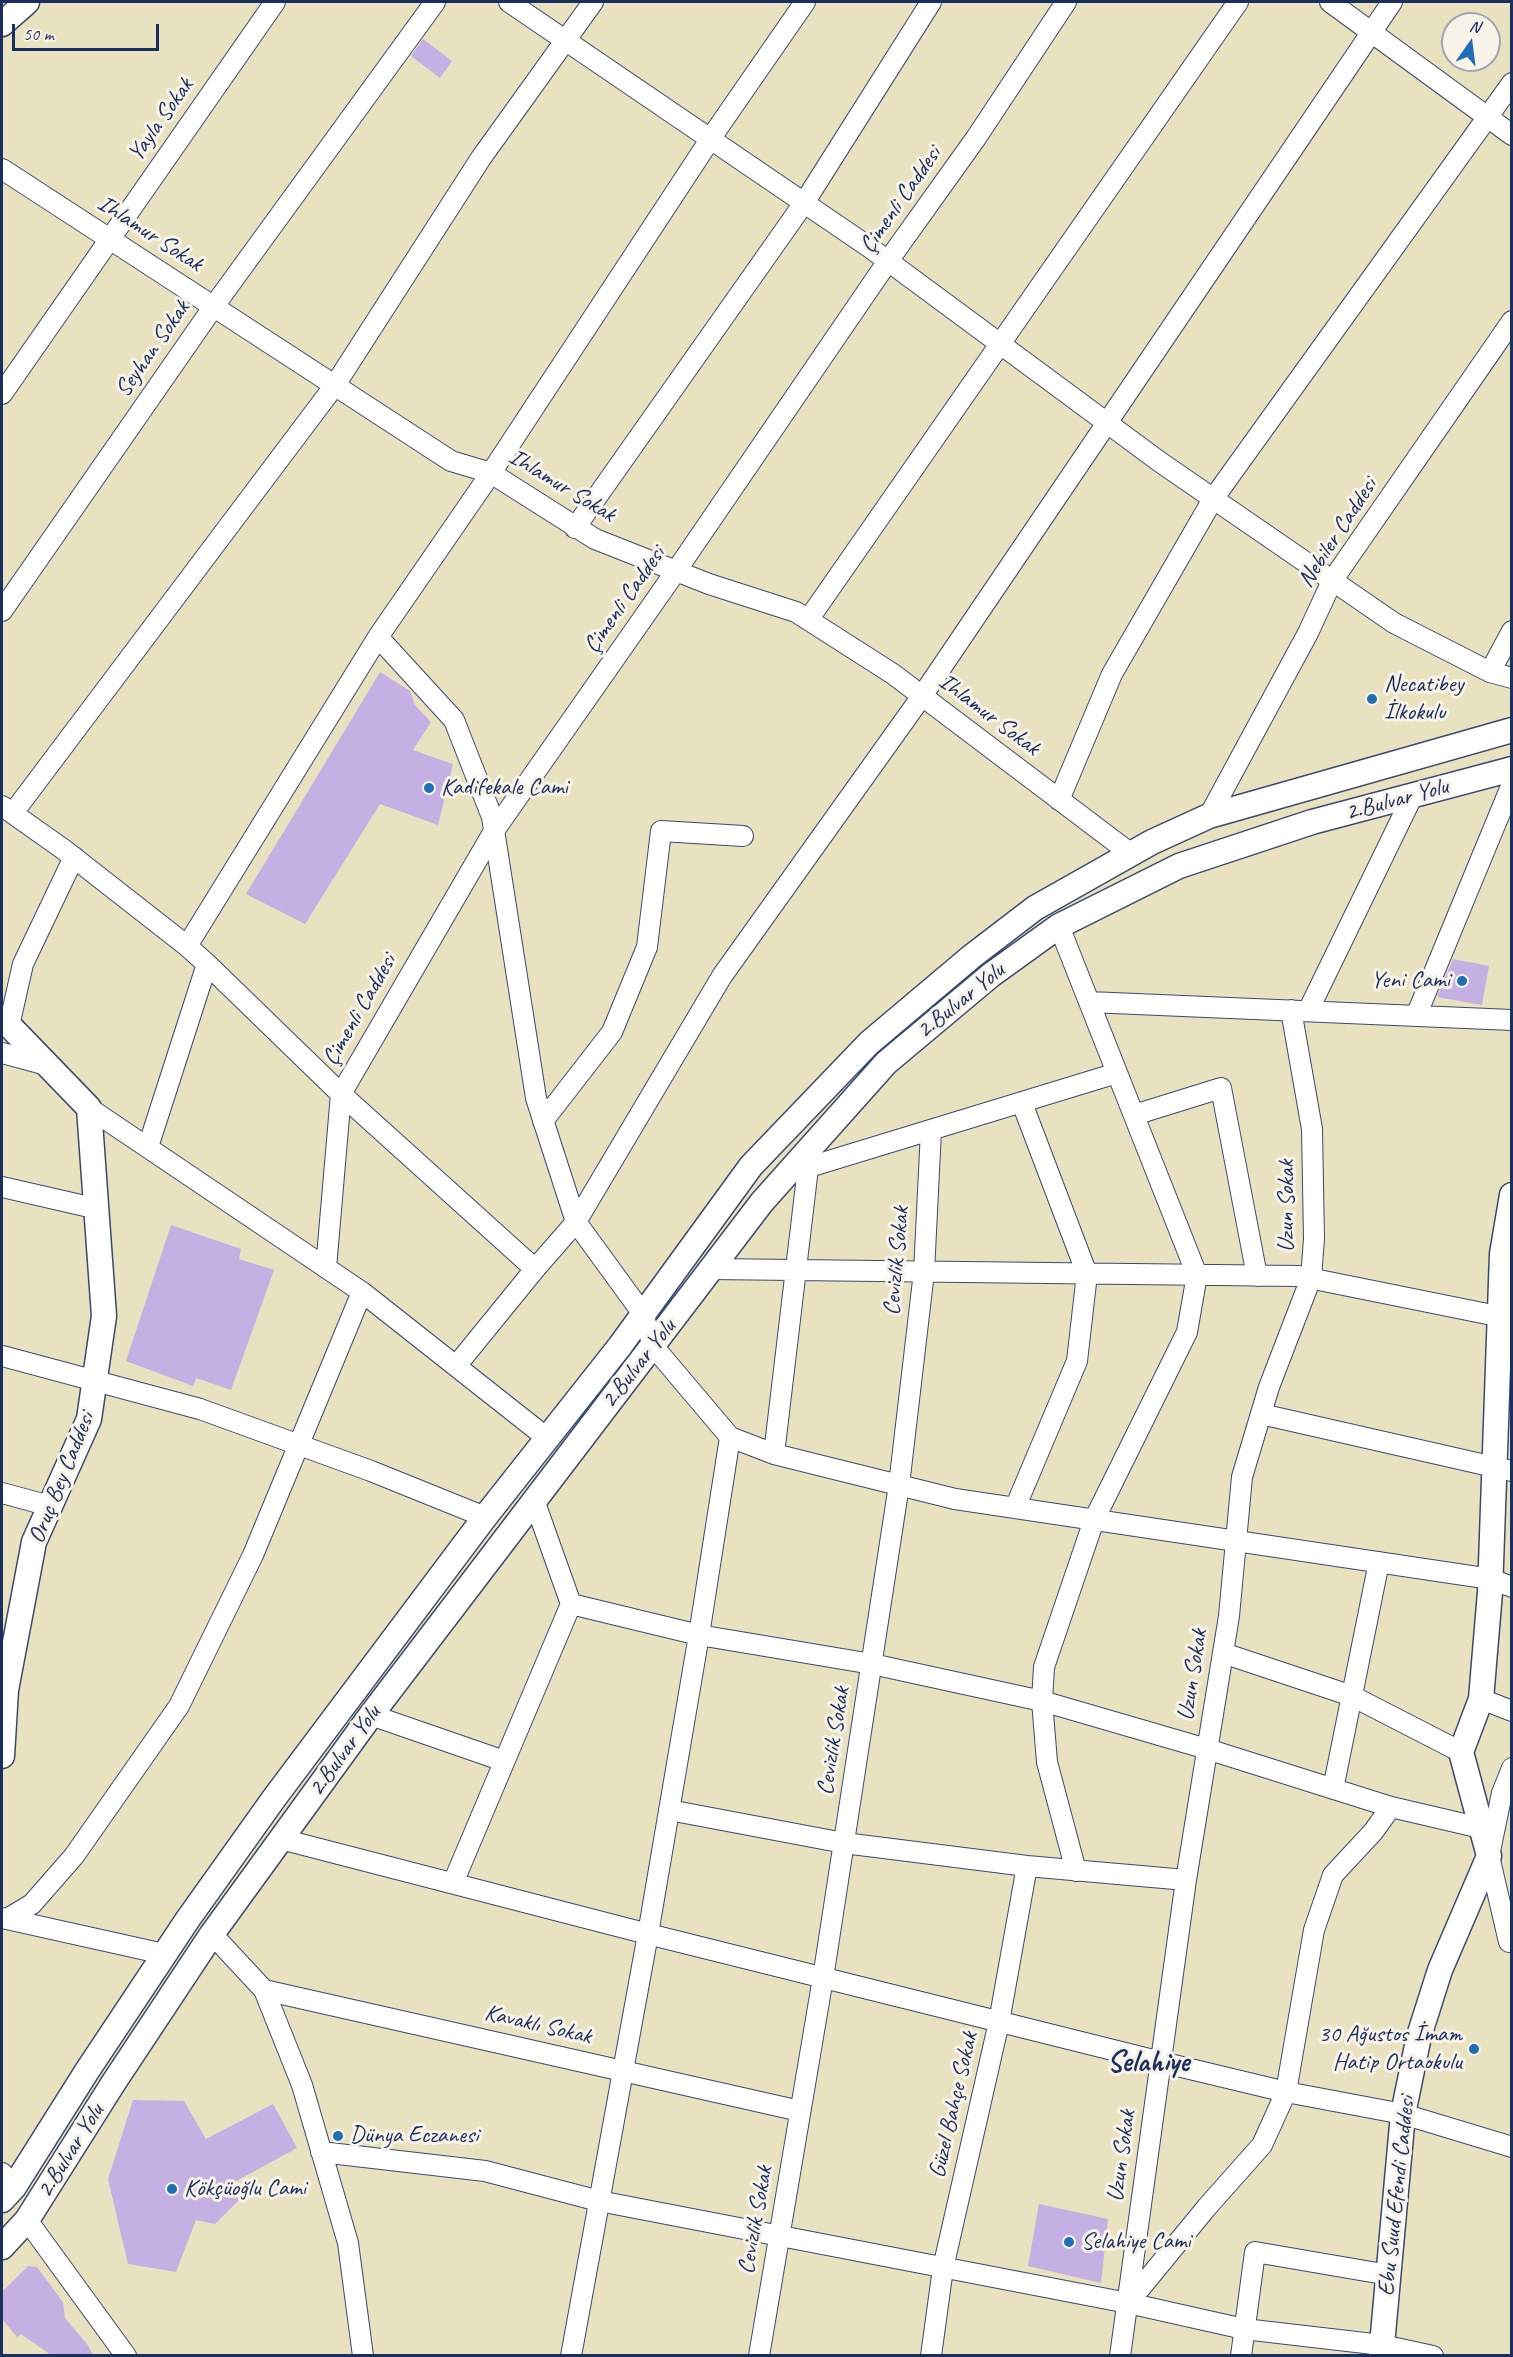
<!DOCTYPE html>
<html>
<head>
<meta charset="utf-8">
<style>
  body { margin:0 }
  #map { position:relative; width:1513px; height:2357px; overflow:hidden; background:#e8e2c1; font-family:Caveat,sans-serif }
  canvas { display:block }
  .frame { position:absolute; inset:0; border:3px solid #1b2f5e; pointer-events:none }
  .north { position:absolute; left:1441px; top:12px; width:60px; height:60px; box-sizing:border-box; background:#f7f3e8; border:2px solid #9fa5b1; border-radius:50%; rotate:14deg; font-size:16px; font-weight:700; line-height:24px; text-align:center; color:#1b2f5e }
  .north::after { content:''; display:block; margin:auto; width:21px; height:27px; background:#1f6fb2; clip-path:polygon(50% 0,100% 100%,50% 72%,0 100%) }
  .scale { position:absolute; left:12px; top:24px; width:147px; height:27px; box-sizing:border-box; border:3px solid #1b2f5e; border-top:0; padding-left:8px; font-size:18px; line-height:21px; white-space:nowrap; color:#1b2f5e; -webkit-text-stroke:4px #f7f3e8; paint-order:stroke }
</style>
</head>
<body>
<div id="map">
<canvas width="1513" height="2357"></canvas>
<div class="frame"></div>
<div class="north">N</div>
<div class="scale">50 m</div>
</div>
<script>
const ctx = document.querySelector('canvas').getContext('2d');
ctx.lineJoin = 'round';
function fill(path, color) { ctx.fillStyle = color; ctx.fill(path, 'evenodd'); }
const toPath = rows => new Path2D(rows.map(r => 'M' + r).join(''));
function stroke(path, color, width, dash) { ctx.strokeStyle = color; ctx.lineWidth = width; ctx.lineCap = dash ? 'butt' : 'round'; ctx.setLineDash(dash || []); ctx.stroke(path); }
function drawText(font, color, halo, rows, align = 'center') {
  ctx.font = font + ' Caveat,sans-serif'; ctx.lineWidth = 6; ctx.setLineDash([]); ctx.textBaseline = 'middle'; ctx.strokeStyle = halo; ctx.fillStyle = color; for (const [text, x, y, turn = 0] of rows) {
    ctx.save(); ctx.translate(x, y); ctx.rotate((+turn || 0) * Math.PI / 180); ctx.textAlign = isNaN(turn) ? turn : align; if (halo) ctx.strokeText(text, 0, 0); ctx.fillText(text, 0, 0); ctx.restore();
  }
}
const building = toPath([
  [423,39,452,61,440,78,411,56],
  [380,672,410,691,415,705,431,722,413,750,453,764,438,825,380,804,305,924,246,894],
  [1453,959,1489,966,1482,1005,1437,997],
  [171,1225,241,1249,239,1259,274,1270,231,1390,196,1378,193,1386,126,1361],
  [133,2100,184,2101,206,2139,273,2104,297,2148,231,2184,240,2199,215,2224,196,2220,176,2272,128,2264,108,2179],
  [1039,2204,1108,2219,1101,2283,1028,2266],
  [28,2266,37,2267,63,2302,65,2318,87,2344,93,2355,51,2355,21,2334,17,2337,2,2319,2,2292]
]);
const minor = toPath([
  [509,2,869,247,1160,462,1394,623,1490,672,1512,678],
  [1330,2,1512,135],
  [2,169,451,461,491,473,595,539,709,584,796,612,893,674,1130,853],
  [2,394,275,2],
  [575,528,804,203,931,2],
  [2,611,214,306,435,2],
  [808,620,1238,2],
  [378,637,491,473,715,132,805,2],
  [1490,672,1512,631],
  [1059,800,1112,674,1213,499,1512,83],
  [2,806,63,849,187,946],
  [13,813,335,385,481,158,593,2],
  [1209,816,1308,633,1332,581,1512,321],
  [1059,926,1197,1275,1187,1332,1094,1520,1044,1667,1042,1701,1047,1762,1076,1871],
  [207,964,187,946,378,637,454,720,492,817,536,1098,576,1222],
  [1089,1002,1512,1020],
  [1308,1011,1413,795],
  [1416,1016,1512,784],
  [9,1026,23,964,74,857],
  [2,1053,47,1065],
  [89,1108,362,1292],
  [1134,1115,1221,1088,1257,1276],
  [543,1121,612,1032,647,947,661,831,743,836],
  [148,1147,207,964,341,1094,535,1269,576,1222,643,1314,653,1346,730,1437,774,1454,808,1168],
  [796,1171,1117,1073],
  [2,1187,98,1209],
  [576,1222,722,976,922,696,1392,2],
  [326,1268,341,1094,494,831,676,571,888,261,976,138,1066,2],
  [711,1269,1299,1276,1512,1319],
  [2,1356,200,1409,371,1471,485,1517],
  [456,1366,535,1269],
  [1261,1414,1512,1471],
  [774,1454,955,1499,1491,1579,1512,1587],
  [2,1493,50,1506],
  [534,1500,571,1604],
  [1015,1508,1077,1361,1087,1274,1022,1103],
  [1223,1653,1352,1696,1461,1752],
  [1481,1699,1512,1711],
  [371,1715,504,1761],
  [1512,1768,1502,1793,1489,1856,1509,1942,1512,1942],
  [1333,1789,1379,1562],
  [669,1810,844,1843,1027,1866,1186,1880],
  [281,1839,648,1934,1161,2062,1286,2092,1403,2114,1512,2147],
  [453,1883,571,1604,699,1635,872,1664,1042,1701,1207,1749,1391,1807,1481,1828],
  [2,1918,164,1954],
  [7,1919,32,1904,74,1856,179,1706,253,1555,362,1292,547,1438],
  [212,1934,264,1990,302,2085,348,2243,363,2356],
  [264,1990,800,2111],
  [321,2152,485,2171,599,2201,1128,2303,1244,2329,1382,2345,1433,2356],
  [2,2173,14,2187],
  [27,2220,126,2356],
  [1128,2303,1207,2207,1262,2145,1286,2092,1314,1930,1333,1875,1373,1832,1391,1807],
  [571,2356,648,1934,699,1635,730,1437],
  [759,2356,823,1978,899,1485,924,1272,931,1131],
  [931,2356,943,2268,999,2022,1027,1866],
  [1120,2356,1186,1880,1229,1616,1242,1477,1269,1387,1311,1278,1314,1239,1312,1129,1291,1010],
  [1241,2356,1255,2252,1389,2275]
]);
const major = toPath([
  [2,24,27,2],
  [2,1018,89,1108,104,1316,89,1419,34,1542,6,1690,2,1756],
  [2,2200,14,2187,87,2071,188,1919,275,1797,485,1517,620,1346,751,1166,869,1043,971,957,1035,908,1152,842,1209,816,1512,730],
  [2,2247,27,2220,114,2082,212,1934,371,1715,762,1202,886,1063,991,975,1059,926,1179,866,1312,822,1512,769],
  [1381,2356,1403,2114,1419,2036,1440,1970,1489,1856,1461,1752,1481,1699,1490,1592,1502,1254,1512,1195]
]);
const markers = [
  [1372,699,6,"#1f6fb2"],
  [429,788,6,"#1f6fb2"],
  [1462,981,6,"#1f6fb2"],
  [1474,2049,6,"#1f6fb2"],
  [338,2136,6,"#1f6fb2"],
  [172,2189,6,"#1f6fb2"],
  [1069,2242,6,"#1f6fb2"]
];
const streetNames = [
  ["Yayla Sokak",161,120,-55],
  ["Çimenli Caddesi",901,200,-55],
  ["Ihlamur Sokak",150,234,33],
  ["Seyhan Sokak",153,349,-55],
  ["Ihlamur Sokak",562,486,31],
  ["Nebiler Caddesi",1338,533,-57],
  ["Çimenli Caddesi",625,600,-55],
  ["Ihlamur Sokak",989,715,37],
  ["2.Bulvar Yolu",1397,800,-15],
  ["2.Bulvar Yolu",961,1001,-39],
  ["Çimenli Caddesi",360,1010,-60],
  ["Uzun Sokak",1287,1206,-90],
  ["Cevizlik Sokak",897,1261,-85],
  ["2.Bulvar Yolu",639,1364,-52],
  ["Oruç Bey Caddesi",62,1478,-68],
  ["Uzun Sokak",1193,1675,-81],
  ["Cevizlik Sokak",834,1741,-81],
  ["2.Bulvar Yolu",345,1751,-54],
  ["Kavaklı Sokak",538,2025,13],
  ["Güzel Bahçe Sokak",954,2105,-77],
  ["2.Bulvar Yolu",71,2151,-58],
  ["Uzun Sokak",1122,2156,-82],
  ["Ebu Suud Efendi Caddesi",1397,2196,-84],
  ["Cevizlik Sokak",756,2220,-80]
];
const poiNames = [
  ["Necatibey",1384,685],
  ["İlkokulu",1384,713],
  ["Kadifekale Cami",441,788],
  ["Yeni Cami",1450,981,"right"],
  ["30 Ağustos İmam",1462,2035,"right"],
  ["Hatip Ortaokulu",1462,2063,"right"],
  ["Dünya Eczanesi",350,2136],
  ["Kökçüoğlu Cami",184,2189],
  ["Selahiye Cami",1081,2242]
];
const districtNames = [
  ["Selahiye",1148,2063]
];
fill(building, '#c4b0e2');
stroke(minor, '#3a4a6d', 22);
stroke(major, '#3a4a6d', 27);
stroke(minor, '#fff', 20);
stroke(major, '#fff', 24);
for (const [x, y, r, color] of markers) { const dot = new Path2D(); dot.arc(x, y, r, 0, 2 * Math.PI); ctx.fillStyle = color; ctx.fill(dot); stroke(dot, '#f7f3e8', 2); }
drawText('24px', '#1b2f5e', '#f7f3e8', streetNames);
drawText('24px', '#1b2f5e', '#f7f3e8', poiNames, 'left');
drawText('bold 30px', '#1b2f5e', '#f7f3e8', districtNames);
</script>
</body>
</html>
